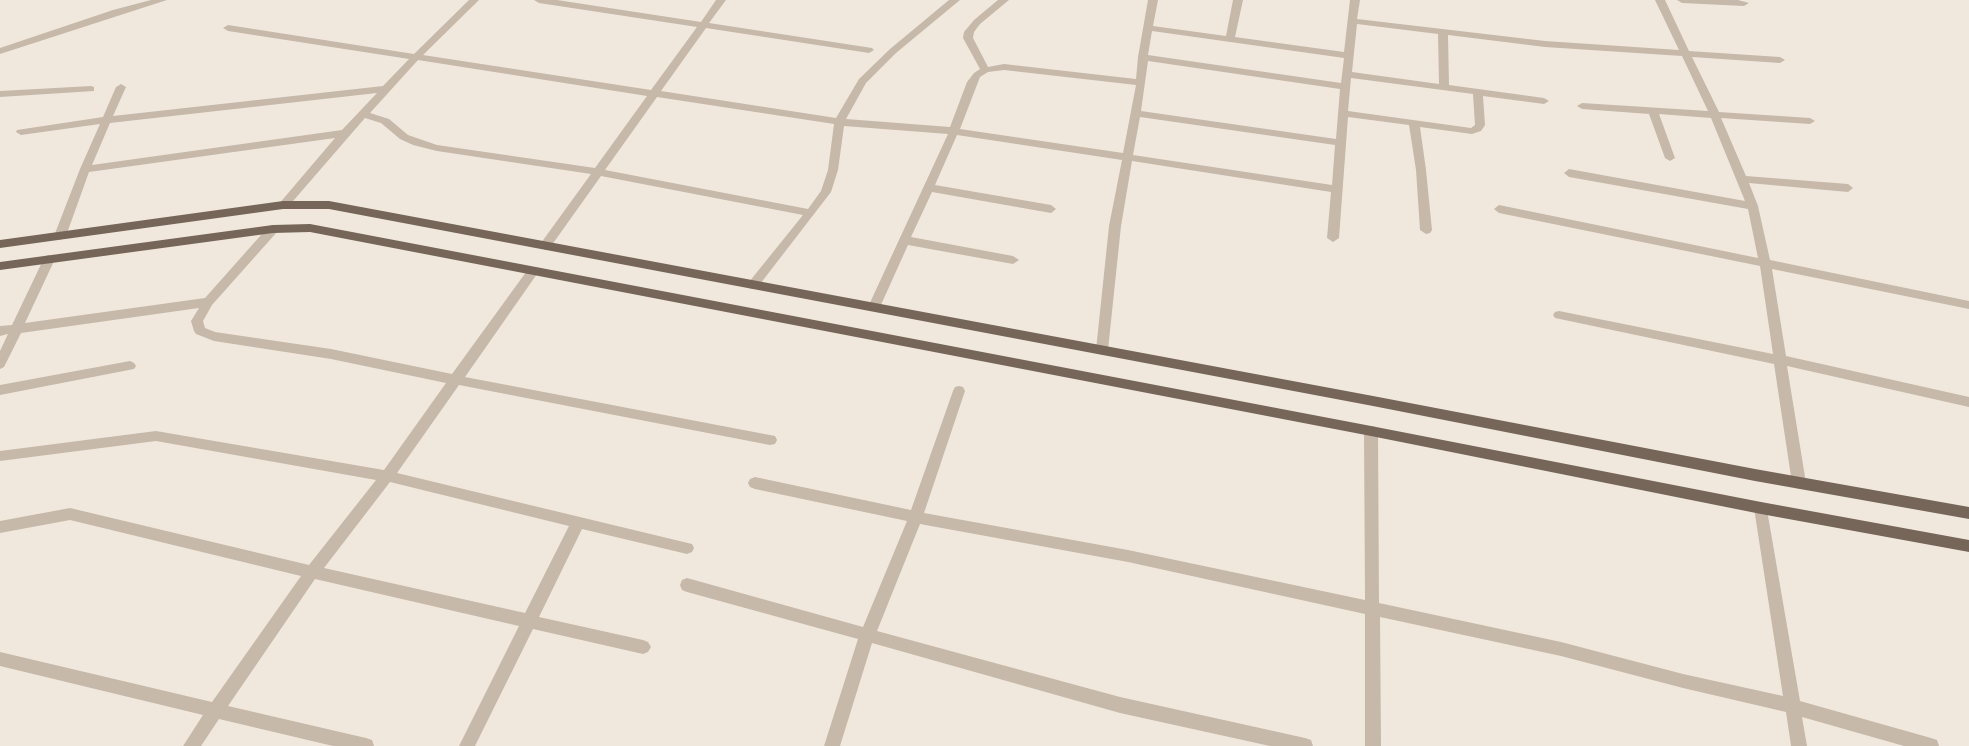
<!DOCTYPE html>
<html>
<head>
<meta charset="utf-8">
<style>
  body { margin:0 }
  canvas { display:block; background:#f0e8dc }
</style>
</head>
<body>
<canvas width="1969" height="746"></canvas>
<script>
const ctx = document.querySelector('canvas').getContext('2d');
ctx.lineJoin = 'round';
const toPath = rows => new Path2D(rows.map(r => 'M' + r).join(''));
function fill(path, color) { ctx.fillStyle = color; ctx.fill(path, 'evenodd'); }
const minor = toPath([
  [151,0,167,0,0,54,0,48,113,10,151,0],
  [469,0,479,0,423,55,651,90,697,27,539,3,534,0,557,0,701,22,716,0,726,0,709,23,872,48,874,50,869,53,706,28,661,91,836,118,859,79,890,49,949,0,960,0,896,53,866,83,846,119,950,127,967,82,974,73,980,69,963,38,964,32,974,20,998,0,1009,0,980,24,974,32,973,38,988,67,1004,64,1136,79,1138,57,1148,0,1158,0,1153,26,1226,36,1233,0,1243,0,1235,37,1344,52,1350,0,1360,0,1357,19,1545,41,1679,50,1655,0,1665,0,1689,51,1780,57,1785,60,1780,63,1692,57,1719,112,1810,118,1815,121,1810,124,1721,118,1746,176,1848,184,1853,188,1848,192,1749,183,1758,206,1770,260,1969,301,1969,309,1772,269,1786,356,1969,397,1969,407,1787,366,1806,483,1804,487,1799,489,1794,487,1792,483,1774,364,1555,318,1553,315,1555,312,1559,311,1773,354,1760,266,1499,213,1494,209,1499,205,1758,258,1748,209,1569,177,1564,173,1569,169,1745,201,1711,118,1659,114,1675,158,1670,161,1665,158,1649,114,1582,109,1577,106,1582,103,1708,111,1682,56,1545,47,1448,35,1449,85,1544,98,1549,101,1544,104,1483,96,1485,125,1481,131,1472,134,1420,127,1426,170,1432,230,1430,233,1426,234,1420,230,1416,170,1409,125,1348,117,1339,238,1333,242,1327,238,1331,192,1132,161,1121,226,1108,350,1106,353,1102,355,1098,353,1096,350,1109,226,1122,160,957,135,935,185,1051,205,1056,209,1051,213,932,192,911,237,1013,256,1019,260,1013,264,908,245,880,307,874,311,868,307,948,134,844,126,838,170,831,192,757,288,753,289,749,288,747,285,749,282,803,215,601,176,549,249,545,250,539,246,541,243,591,174,437,151,413,145,400,139,381,123,365,118,287,208,279,208,278,205,335,138,89,172,66,236,60,240,54,236,80,169,100,124,21,135,16,132,17,130,103,117,116,87,121,84,126,87,113,116,383,86,409,59,228,31,223,28,228,25,414,54,469,0],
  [1357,24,1438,34,1439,84,1352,72,1357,24],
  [1152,31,1344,58,1341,83,1148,55,1152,31],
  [418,60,647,96,595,168,437,145,408,135,389,119,370,113,418,60],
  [1148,61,1340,89,1336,139,1141,111,1148,61],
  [1004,70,1136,85,1123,153,960,129,980,77,988,72,1004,70],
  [1351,78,1473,94,1475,125,1471,128,1348,111,1351,78],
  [377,93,342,130,92,165,110,123,377,93],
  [657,97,834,124,828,170,821,191,808,209,605,170,657,97],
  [1140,117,1335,145,1332,185,1133,155,1140,117],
  [1677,0,1738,0,1749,3,1744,6,1682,3,1677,0],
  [91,86,94,87,94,91,0,97,0,91,91,86],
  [273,225,279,229,277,232,212,305,203,321,205,328,215,332,331,349,452,374,529,268,533,267,539,271,537,274,465,377,775,436,777,440,775,444,770,445,459,385,397,473,692,544,694,548,692,552,687,554,582,529,539,617,643,640,648,642,651,647,648,652,643,654,533,629,475,746,459,746,519,626,315,579,228,706,366,738,372,740,374,746,333,746,219,719,201,746,183,746,203,715,0,666,0,652,212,702,301,576,70,520,0,533,0,521,70,508,309,565,376,480,156,441,0,461,0,451,156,431,384,470,446,383,331,359,214,341,196,334,194,331,191,321,199,308,21,333,4,367,0,369,0,351,8,334,0,336,0,326,12,325,45,256,49,255,55,259,25,323,205,298,269,226,273,225],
  [390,482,569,526,525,613,324,568,390,482],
  [130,361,134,363,136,366,134,369,0,395,0,385,130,361],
  [959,386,963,387,965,391,924,513,1128,550,1365,600,1364,431,1366,427,1371,426,1376,427,1378,431,1379,603,1561,642,1683,674,1783,696,1754,508,1756,504,1761,502,1766,504,1800,701,1931,738,1937,740,1939,746,1904,746,1802,717,1807,746,1791,746,1786,712,1683,688,1561,656,1380,617,1381,746,1365,746,1365,614,1128,562,920,524,877,631,1120,697,1305,738,1311,740,1313,746,1270,746,1120,713,872,643,840,746,824,746,858,639,687,592,682,590,680,585,682,580,687,578,863,627,907,521,755,489,750,487,748,483,750,479,755,477,911,510,953,391,955,387,959,386]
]);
const major = toPath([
  [283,201,329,201,1373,396,1755,469,1969,507,1969,519,1755,481,1373,406,329,209,283,209,0,248,0,240,283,201],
  [310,224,1371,426,1761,502,1969,540,1969,552,1761,514,1371,436,310,232,273,233,0,270,0,262,273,225,310,224]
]);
fill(minor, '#c7b9a9');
fill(major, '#76665a');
</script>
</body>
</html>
